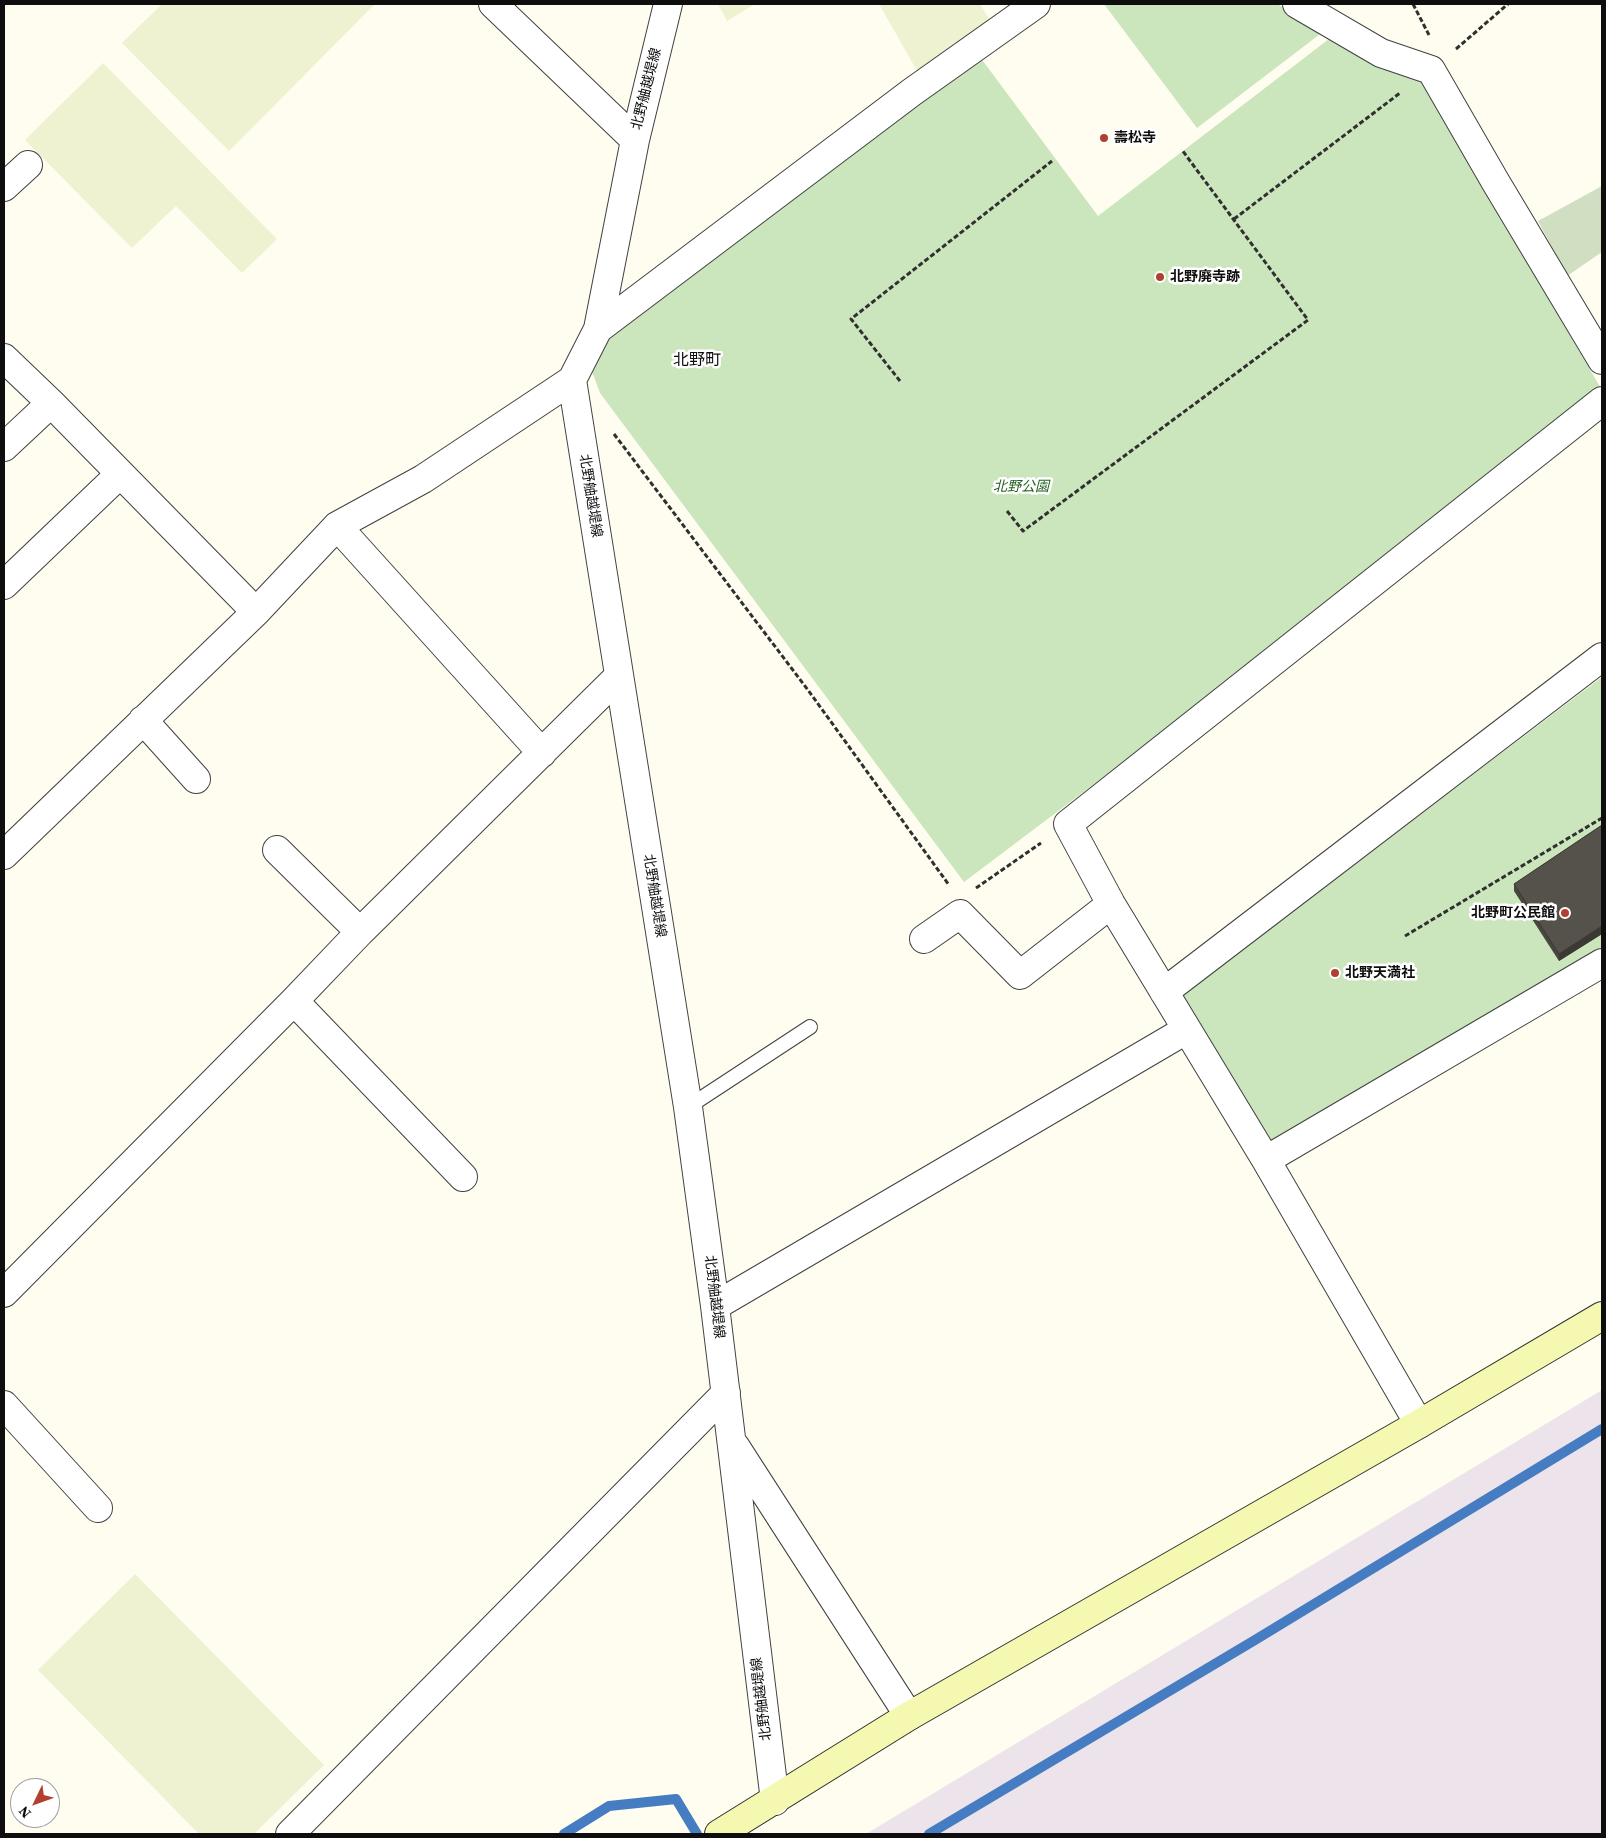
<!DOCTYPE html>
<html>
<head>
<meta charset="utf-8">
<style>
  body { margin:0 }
  #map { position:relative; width:1606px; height:1838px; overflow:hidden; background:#fefdf0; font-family:"Source Serif 4",serif }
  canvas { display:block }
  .frame { position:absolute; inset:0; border:5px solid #0e0e0e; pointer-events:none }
  .north { position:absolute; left:10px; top:1778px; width:50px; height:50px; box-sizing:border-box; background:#fff; border:1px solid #9f9f9f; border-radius:50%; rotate:228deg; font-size:14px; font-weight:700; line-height:20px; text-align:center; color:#0e0e0e }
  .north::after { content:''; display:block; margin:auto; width:18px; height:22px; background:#b24031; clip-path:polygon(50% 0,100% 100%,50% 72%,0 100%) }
</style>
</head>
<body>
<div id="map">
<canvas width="1606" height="1838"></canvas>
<div class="frame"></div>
<div class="north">N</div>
</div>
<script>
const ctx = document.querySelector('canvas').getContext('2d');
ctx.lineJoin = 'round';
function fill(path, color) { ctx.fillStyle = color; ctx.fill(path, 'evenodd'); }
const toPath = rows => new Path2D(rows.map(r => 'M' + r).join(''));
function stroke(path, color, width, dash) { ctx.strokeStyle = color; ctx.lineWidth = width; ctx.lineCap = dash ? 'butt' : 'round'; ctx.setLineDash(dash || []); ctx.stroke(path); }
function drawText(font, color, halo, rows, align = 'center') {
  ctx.font = font + ' "Source Serif 4","Noto Sans JP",serif'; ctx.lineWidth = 5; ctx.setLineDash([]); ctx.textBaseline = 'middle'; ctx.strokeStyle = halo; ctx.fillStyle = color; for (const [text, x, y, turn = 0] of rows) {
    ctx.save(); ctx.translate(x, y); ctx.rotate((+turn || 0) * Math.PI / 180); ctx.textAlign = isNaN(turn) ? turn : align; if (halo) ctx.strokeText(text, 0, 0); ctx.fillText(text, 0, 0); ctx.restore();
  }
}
const industrial = toPath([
  [1602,1390,1602,1834,866,1834]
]);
const farmland = toPath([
  [162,4,375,4,229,151,122,43],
  [718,4,755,4,727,21],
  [879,4,980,4,992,24,920,76],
  [103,63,277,239,242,273,176,206,132,248,25,140],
  [135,1574,324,1765,254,1834,199,1834,38,1670]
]);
const green = toPath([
  [1104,4,1277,4,1324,31,1197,128],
  [1329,39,1421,82,1602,390,1602,401,964,882,600,393,590,366,611,335,980,57,1098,216],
  [1602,677,1602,950,1271,1146,1177,999]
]);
const cemetery = toPath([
  [1602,186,1602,252,1567,276,1538,221]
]);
const stream = toPath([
  [564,1834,609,1806,676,1799,697,1834],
  [929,1834,1255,1640,1602,1429]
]);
const path = toPath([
  [1413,4,1429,35],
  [1456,49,1508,4],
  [1234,219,1400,93],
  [900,381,851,319,1052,161],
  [614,434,808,690,949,885],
  [1007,511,1023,531,1308,320,1182,150],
  [976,888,1041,843],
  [1405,936,1602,818]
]);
const lane = toPath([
  [688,1107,810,1027]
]);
const street = toPath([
  [493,4,635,140],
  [668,4,635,140,598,329,572,380,688,1107,715,1306,775,1801],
  [1297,4,1381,53,1431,70,1495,181,1602,360],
  [4,187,28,165],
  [598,329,912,92,1036,4],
  [4,358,51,403,256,612],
  [4,447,51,403],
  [337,526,542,753],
  [4,585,120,474],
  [143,720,196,779],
  [277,850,360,932],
  [4,855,256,612,337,526,423,479,572,380],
  [924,939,960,914,1020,975,1111,904],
  [1164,992,1602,657],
  [294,1001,463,1177],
  [1266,1160,1602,963],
  [4,1293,294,1001,360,932,619,676],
  [715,1306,1186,1030],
  [4,1405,98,1508],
  [1419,1424,1266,1160,1111,904,1068,824,1602,401],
  [735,1446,909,1716],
  [290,1834,726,1393]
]);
const secondary = toPath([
  [719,1834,909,1716,1419,1424,1602,1316]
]);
const wall = toPath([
  [1602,825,1602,934,1559,961,1514,891,1514,884]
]);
const shadedWall = toPath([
  [1602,926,1602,934,1559,961,1559,954]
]);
const building = toPath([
  [1602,825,1602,926,1559,954,1514,884,1602,825]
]);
const markers = [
  [1104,138,5,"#b24031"],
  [1160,277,5,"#b24031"],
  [1565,913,5,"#b24031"],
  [1335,973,5,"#b24031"]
];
const streetNames = [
  ["北野舳越堤線",647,89,-76],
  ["北野舳越堤線",590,496,81],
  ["北野舳越堤線",654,896,81],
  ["北野舳越堤線",714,1297,83],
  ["北野舳越堤線",762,1699,-97]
];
const poiNames = [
  ["壽松寺",1114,138],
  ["北野廃寺跡",1170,277],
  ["北野町公民館",1555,913,"right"],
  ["北野天満社",1345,973]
];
const parkNames = [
  ["北野公園",1021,487]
];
const quarterNames = [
  ["北野町",697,361]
];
fill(industrial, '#ece3eb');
fill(farmland, '#eff2d1');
fill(green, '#cbe5bc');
fill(cemetery, '#d0dec2');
stroke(stream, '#457cc2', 10);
stroke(lane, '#414141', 16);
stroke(street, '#414141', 30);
stroke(secondary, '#303030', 30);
stroke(path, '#303030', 3, [5, 2.5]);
stroke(lane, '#fff', 14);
stroke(street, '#fff', 28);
stroke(secondary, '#f4f8b0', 28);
fill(wall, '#494640');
fill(shadedWall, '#3c3934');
fill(building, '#55514b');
stroke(building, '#3c3934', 1);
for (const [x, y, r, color] of markers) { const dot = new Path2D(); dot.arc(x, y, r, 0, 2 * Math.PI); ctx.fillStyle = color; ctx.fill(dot); stroke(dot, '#fff', 2); }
drawText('14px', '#0e0e0e', '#fff', streetNames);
drawText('bold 14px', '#0e0e0e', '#fff', poiNames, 'left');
drawText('italic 14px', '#266023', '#fff', parkNames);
drawText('16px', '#0e0e0e', '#fff', quarterNames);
</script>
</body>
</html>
